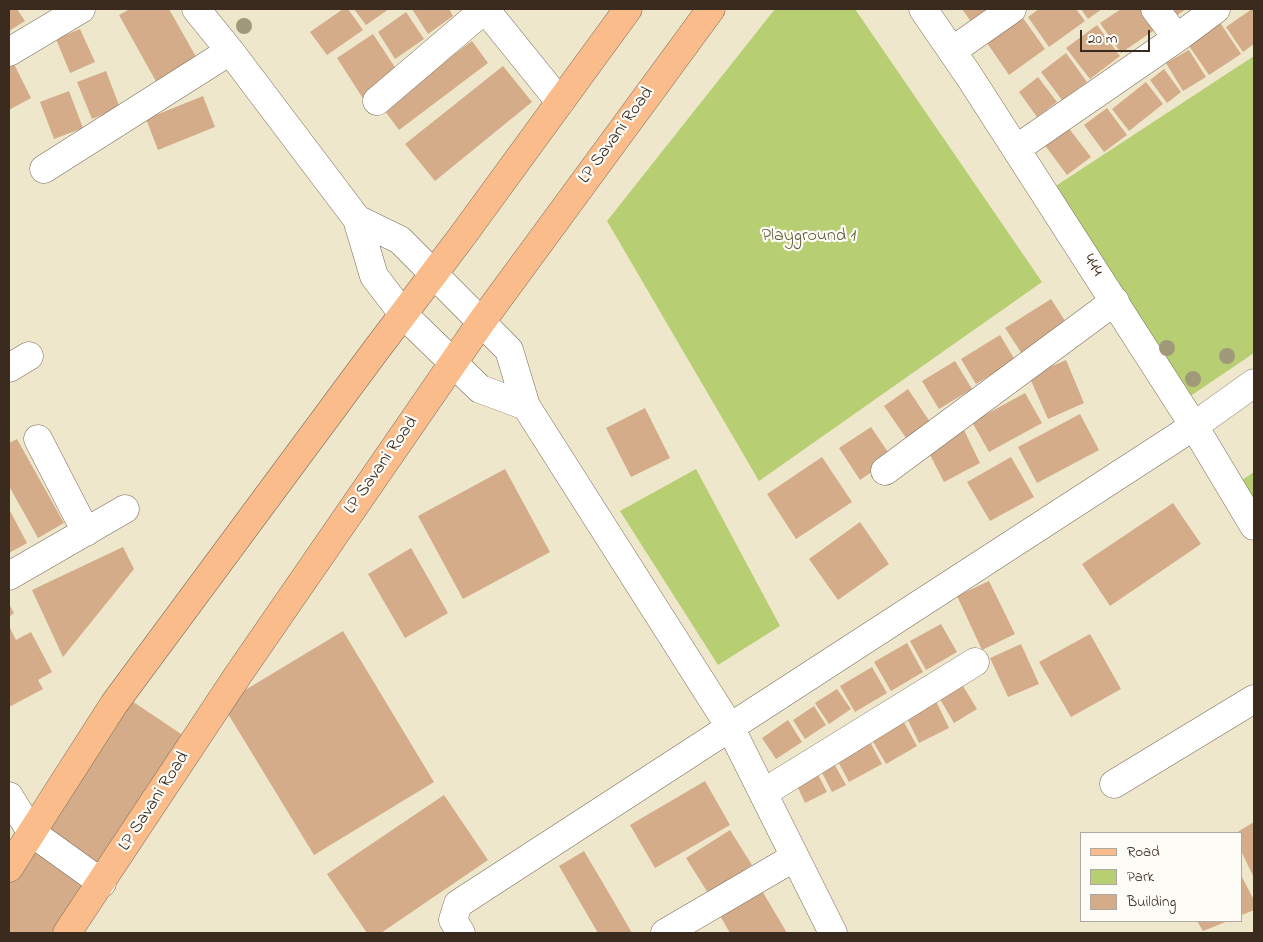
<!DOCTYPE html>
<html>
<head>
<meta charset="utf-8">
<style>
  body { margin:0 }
  #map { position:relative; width:1263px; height:942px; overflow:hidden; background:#eee7cc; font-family:"Indie Flower",sans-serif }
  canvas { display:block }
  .frame { position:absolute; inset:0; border:10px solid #3b2a1e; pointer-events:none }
  .legend { position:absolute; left:1080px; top:832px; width:162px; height:90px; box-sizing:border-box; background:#fdfcf7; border:1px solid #afa8a0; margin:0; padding:6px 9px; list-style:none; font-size:15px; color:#3b2a1e }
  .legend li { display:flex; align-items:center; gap:10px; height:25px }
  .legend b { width:25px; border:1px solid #afa8a0 }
  .scale { position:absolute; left:1080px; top:30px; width:70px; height:22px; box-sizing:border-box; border:2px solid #3b2a1e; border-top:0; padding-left:6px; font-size:15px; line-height:18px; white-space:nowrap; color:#3b2a1e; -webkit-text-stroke:4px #fdfcf7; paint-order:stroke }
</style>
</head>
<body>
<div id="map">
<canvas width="1263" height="942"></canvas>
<div class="frame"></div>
<ul class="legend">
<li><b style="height:6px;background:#f9bc8a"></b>Road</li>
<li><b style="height:14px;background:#b7ce73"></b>Park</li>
<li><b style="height:14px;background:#d4ac89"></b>Building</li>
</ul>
<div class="scale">20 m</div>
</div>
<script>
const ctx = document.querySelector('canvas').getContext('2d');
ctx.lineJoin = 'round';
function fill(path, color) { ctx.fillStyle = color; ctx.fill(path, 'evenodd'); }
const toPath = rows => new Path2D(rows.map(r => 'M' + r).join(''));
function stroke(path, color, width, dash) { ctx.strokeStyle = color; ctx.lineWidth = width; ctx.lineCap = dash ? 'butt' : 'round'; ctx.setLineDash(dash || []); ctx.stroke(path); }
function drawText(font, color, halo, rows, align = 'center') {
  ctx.font = font + ' "Indie Flower",sans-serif'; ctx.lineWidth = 4.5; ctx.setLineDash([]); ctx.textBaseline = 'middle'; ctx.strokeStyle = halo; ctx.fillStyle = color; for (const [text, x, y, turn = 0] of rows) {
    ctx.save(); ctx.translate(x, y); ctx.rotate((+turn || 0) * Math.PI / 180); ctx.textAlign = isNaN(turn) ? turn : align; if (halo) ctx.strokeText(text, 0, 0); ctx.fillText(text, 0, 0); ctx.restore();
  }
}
const green = toPath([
  [775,9,855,9,1042,282,759,481,607,221],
  [1254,56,1254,353,1183,401,1045,193],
  [696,469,780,626,718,665,620,511],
  [1254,472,1254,515,1236,484]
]);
const building = toPath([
  [9,9,17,9,25,21,9,31],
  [130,9,169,9,199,62,158,85,119,15],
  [343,9,348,9,363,30,327,55,310,32],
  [354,9,389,9,366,25],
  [412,9,449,9,453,16,428,34],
  [962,9,993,9,972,23],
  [1039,9,1076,9,1085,21,1049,47,1028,17],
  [1081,9,1102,9,1088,19],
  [1121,9,1142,9,1156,29,1121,53,1100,23],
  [1164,9,1186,9,1172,19],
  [1252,9,1254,11,1254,44,1243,52,1226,27],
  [406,12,424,39,395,59,378,32],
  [1023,18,1045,49,1009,75,987,43],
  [1219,21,1241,54,1209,75,1187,43],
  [1097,25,1120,56,1090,79,1066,48],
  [80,29,95,62,70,73,56,39],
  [373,34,400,75,364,100,337,58],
  [472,41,488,63,399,130,382,107],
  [1189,50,1206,77,1183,91,1166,63],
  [1066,53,1087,82,1062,100,1041,72],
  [13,62,31,98,9,110,9,64],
  [503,66,532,102,435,181,405,144],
  [1164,69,1181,92,1167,103,1150,80],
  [106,71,120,108,92,119,77,82],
  [1038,77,1057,102,1037,117,1019,92],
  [1146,82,1163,104,1129,131,1112,109],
  [69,91,83,128,54,139,40,102],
  [203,96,215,127,158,150,146,119],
  [1107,108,1127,135,1104,152,1084,125],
  [1067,126,1091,157,1067,175,1044,144],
  [1051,299,1069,327,1024,357,1005,328],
  [1000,335,1015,360,976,384,961,359],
  [1066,360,1084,403,1048,419,1029,376],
  [955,361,972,389,939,409,922,381],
  [908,389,930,422,906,438,884,406],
  [1025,393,1042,423,989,452,972,422],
  [645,408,670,458,631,477,606,428],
  [1080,414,1099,450,1037,483,1018,447],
  [871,427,892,458,860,480,839,448],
  [963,428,980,463,944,482,926,447],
  [17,439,64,523,38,538,9,486,9,443],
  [822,457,852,502,796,539,767,494],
  [1011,457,1034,497,990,521,967,482],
  [505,469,550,552,463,599,418,516],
  [1173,503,1201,544,1110,606,1082,564],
  [9,509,27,543,9,553],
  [860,522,889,564,838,600,809,559],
  [123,547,134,569,63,657,32,590],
  [411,548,448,613,405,638,368,574],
  [989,581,1015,634,982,650,957,596],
  [9,604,14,613,9,617],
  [941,624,957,652,926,670,910,641],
  [9,626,16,640,31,632,52,672,38,680,43,689,9,707],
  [343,631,434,782,314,855,222,704],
  [1090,634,1121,689,1071,717,1039,662],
  [907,643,923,672,891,691,874,662],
  [1021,644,1039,684,1008,697,990,658],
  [872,667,887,693,855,712,840,686],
  [960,681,977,709,954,723,937,694],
  [837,689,851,709,829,724,815,703],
  [120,693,199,746,75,933,9,933,9,861],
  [935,699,949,728,919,743,905,714],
  [814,706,826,725,805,739,793,720],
  [900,715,917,746,886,764,868,733],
  [788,720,802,742,776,759,762,738],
  [868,738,882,764,849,782,835,756],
  [831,758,846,785,832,792,818,765],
  [815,769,827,792,805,803,794,779],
  [705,781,730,825,655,868,630,825],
  [444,795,488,860,381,933,367,933,327,874],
  [1254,822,1254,878,1242,853,1242,833,1236,833],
  [730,830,752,865,708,893,686,858],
  [584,851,610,895,632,933,598,933,559,866],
  [1242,877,1254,900,1254,910,1242,915],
  [761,889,787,933,730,933,719,914],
  [1197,921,1228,921,1203,931]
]);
const minor = toPath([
  [196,9,230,51,357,219],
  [485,9,560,102],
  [923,9,969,76,1194,426,1254,526],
  [1155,9,1177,38],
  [952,51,1012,9],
  [9,52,81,9],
  [377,101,485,9],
  [1016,149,1177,38,1216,9],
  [44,169,230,51],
  [9,368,29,356],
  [526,406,480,389,403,314,374,276,357,219,400,240,509,350,526,406,730,727,833,933],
  [38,439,86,532],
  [885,471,1115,301],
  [9,576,125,509],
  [1114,784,1254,699],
  [763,793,975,662],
  [9,796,31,832,102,883],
  [461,933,453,920,458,904,1194,426,1254,383],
  [665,933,795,857]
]);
const major = toPath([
  [9,868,114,704,373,354,463,235,628,9],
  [67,933,238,675,482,321,711,9]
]);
const trees = [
  [244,26],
  [1167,348],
  [1227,356],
  [1193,379]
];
const streetNames = [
  ["LP Savani Road",617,136,-54],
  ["444",1092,266,57],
  ["LP Savani Road",382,466,-55],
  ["LP Savani Road",155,802,-57]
];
const parkNames = [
  ["Playground 1",809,237]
];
fill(green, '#b7ce73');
fill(building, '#d4ac89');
stroke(minor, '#7a6c5b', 29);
stroke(major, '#7a6c5b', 29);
stroke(minor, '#fff', 28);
stroke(major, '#f9bc8a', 28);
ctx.fillStyle = '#a09a7b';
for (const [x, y] of trees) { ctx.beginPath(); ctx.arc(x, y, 8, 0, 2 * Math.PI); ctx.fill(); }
drawText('18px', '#3b2a1e', '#fdfcf7', streetNames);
drawText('18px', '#605b38', '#fdfcf7', parkNames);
</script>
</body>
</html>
